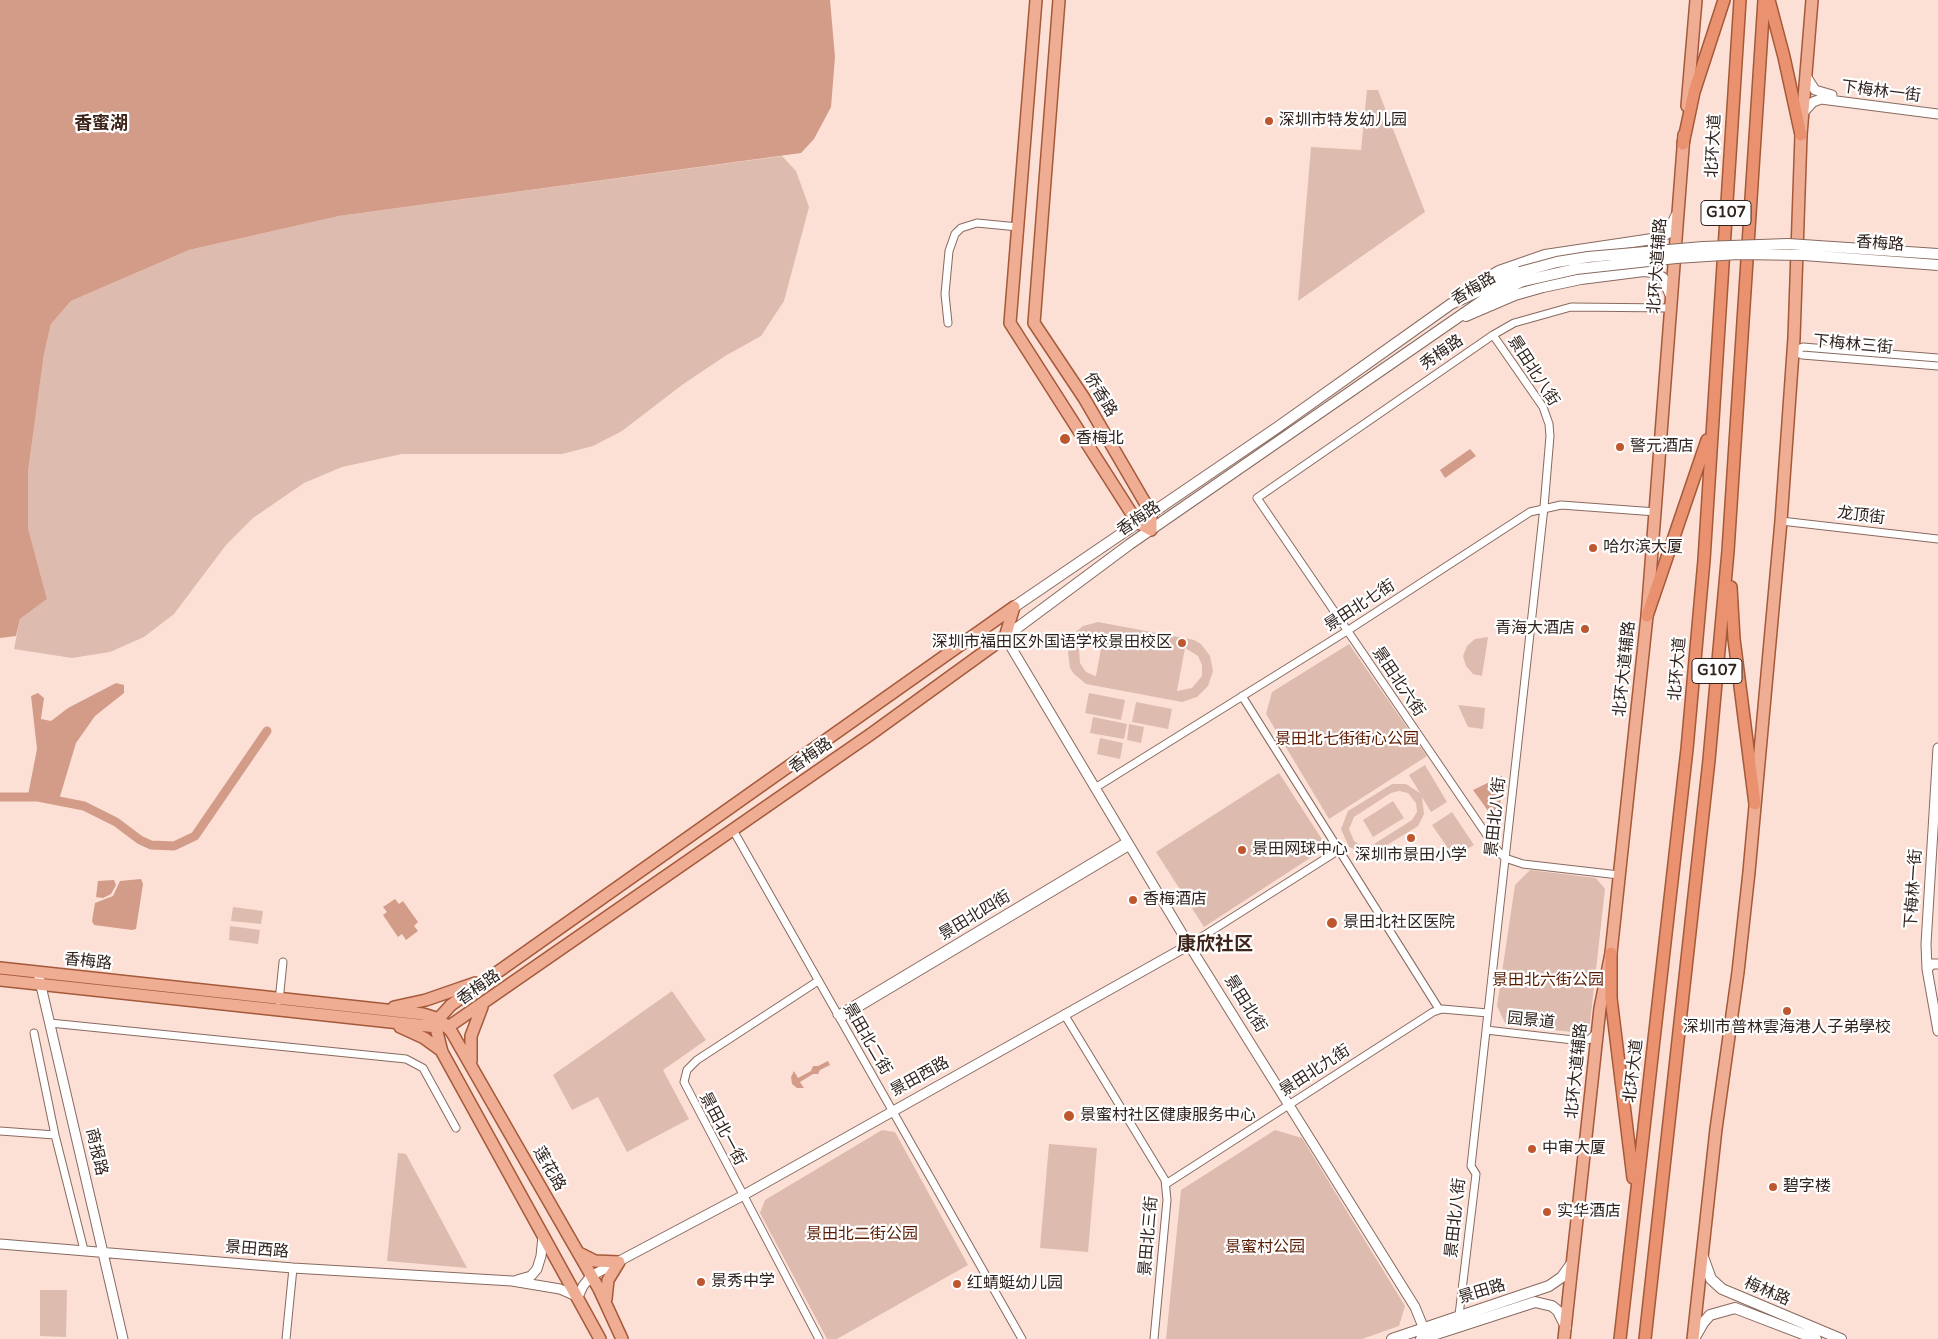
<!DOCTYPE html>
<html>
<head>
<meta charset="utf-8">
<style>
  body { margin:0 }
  canvas { display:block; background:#fce0d6 }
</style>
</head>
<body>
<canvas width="1938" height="1339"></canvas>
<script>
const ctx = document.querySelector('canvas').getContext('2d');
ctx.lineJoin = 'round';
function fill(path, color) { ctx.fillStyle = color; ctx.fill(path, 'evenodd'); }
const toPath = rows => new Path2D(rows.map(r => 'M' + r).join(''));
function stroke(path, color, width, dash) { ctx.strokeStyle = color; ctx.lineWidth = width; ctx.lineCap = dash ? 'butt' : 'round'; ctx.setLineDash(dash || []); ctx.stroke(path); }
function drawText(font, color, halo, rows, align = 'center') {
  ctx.font = font + ' "Varela Round","Noto Sans SC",sans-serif'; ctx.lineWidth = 4.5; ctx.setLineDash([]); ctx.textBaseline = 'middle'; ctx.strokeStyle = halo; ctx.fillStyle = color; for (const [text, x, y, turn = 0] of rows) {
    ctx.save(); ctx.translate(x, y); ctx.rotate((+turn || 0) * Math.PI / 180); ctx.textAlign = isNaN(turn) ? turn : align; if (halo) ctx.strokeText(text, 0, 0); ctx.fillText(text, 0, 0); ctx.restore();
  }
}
const green = toPath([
  [1367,90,1378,90,1425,212,1298,301,1311,147,1361,150],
  [782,156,796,171,809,207,784,301,761,336,725,356,682,385,622,431,593,446,562,454,402,454,342,467,304,483,253,518,226,545,174,614,144,637,110,652,72,658,14,649,20,619,47,599,28,528,28,472,44,354,51,324,71,301,189,250,339,216],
  [1098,622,1194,640,1201,644,1210,656,1213,671,1208,686,1197,697,1182,702,1086,684,1074,674,1070,668,1068,652,1072,637,1077,631,1083,626],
  [1104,632,1096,676,1095,676,1086,672,1080,663,1079,648,1089,635],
  [1185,648,1198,656,1202,665,1202,676,1192,688,1177,691],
  [1488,637,1482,676,1473,674,1466,666,1463,656,1467,646,1475,639],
  [1349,644,1427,756,1329,819,1266,714,1272,692],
  [1089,693,1125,700,1121,720,1085,713],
  [1136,702,1172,709,1168,729,1132,722],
  [1458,705,1485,708,1483,729,1468,727],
  [1093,717,1127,724,1124,739,1090,733],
  [1129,724,1144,727,1141,743,1127,740],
  [1100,738,1123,743,1120,759,1097,754],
  [1425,765,1447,802,1431,812,1422,797,1424,814,1418,826,1379,850,1367,854,1349,847,1341,829,1348,811,1392,784,1406,784,1420,793,1409,775],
  [1399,791,1408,793,1416,803,1417,812,1412,820,1371,846,1362,846,1354,841,1349,829,1354,817,1391,793],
  [1279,773,1327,847,1204,927,1156,852],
  [1393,801,1404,818,1373,837,1363,820],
  [1452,812,1474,845,1454,857,1432,825],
  [1530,870,1596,878,1605,889,1590,1023,1581,1033,1506,1025,1497,1006,1515,885],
  [233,907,263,911,261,924,231,921],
  [230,926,260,930,258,944,229,940],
  [672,991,706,1040,663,1070,689,1119,627,1152,598,1097,572,1110,553,1075],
  [882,1130,895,1132,968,1265,837,1339,827,1339,760,1213,765,1200],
  [1275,1130,1302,1138,1405,1306,1399,1326,1362,1339,1166,1339,1181,1190],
  [1049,1144,1097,1148,1088,1252,1040,1248],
  [398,1153,406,1154,467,1268,387,1261],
  [40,1290,67,1290,66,1337,40,1336]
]);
const water = toPath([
  [0,0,830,0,835,57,831,107,814,139,801,153,339,216,189,250,71,301,51,324,44,354,28,472,28,528,47,599,20,619,16,636,0,638],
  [1470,449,1476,456,1445,478,1440,470],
  [116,683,124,685,124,693,95,716,76,743,58,803,27,800,37,749,31,696,38,693,44,698,41,719,51,721,68,708],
  [1502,776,1499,826,1473,790],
  [141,879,143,884,136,929,132,930,94,925,92,921,95,903,113,896,120,881],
  [114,880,116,885,111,894,103,898,96,897,98,881],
  [395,899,399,904,403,901,418,922,414,926,418,931,406,940,402,934,398,937,383,915,387,912,383,907],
  [828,1061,830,1065,820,1070,818,1074,813,1074,800,1082,804,1088,797,1088,792,1084,791,1077,794,1071,798,1078,811,1071,813,1066,818,1066]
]);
const canal = toPath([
  [0,797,38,797,84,806,116,822,140,840,151,845,174,846,195,836,267,731]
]);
const minor = toPath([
  [948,323,945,294,949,251,955,234,961,228,977,223,1018,227],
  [1793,351,1802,355,1938,366],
  [1793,351,1803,347,1938,358],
  [1781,521,1938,539],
  [1242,696,1439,1009],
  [1095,788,1347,631,1530,512,1561,505,1656,512],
  [733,830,1022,1339],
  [1619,875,1523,864,1505,858,1497,850,1257,498,1493,335,1514,323,1571,307,1671,308],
  [1189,945,1339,850],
  [818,981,697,1060,687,1070,684,1082,819,1339],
  [279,1001,283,962],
  [1064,1014,1165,1180,1167,1200,1154,1339],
  [837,1015,1127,841],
  [840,1019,1130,846],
  [50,1023,406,1059,423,1068,456,1128],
  [1486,1030,1582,1041,1590,1039,1597,1032],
  [34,1033,55,1135,84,1250],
  [0,1131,55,1135],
  [1166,1184,1433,1012,1442,1009,1488,1013],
  [1459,1315,1476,1174,1471,1166,1544,507,1550,436,1549,424,1543,407,1493,335],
  [286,1339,293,1268]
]);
const tertiary = toPath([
  [1806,76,1815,90,1832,95],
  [1803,113,1813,102,1821,99,1938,114],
  [1005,637,1189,945,1415,1307,1426,1334],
  [1938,748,1926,944,1927,969,1938,1031],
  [1927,969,1932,964,1938,964],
  [38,973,123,1339],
  [0,1244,293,1268,512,1281,560,1289,578,1297,583,1286,591,1276,742,1196,1189,945],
  [517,1280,531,1276,537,1269,541,1256,543,1236]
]);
const secondary = toPath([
  [1469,288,1499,271,1545,255,1659,238,1668,233,1676,216],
  [1466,316,1515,295,1543,287,1581,279,1644,271,1653,272,1663,278,1671,296],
  [1014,607,1278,427,1451,304,1520,272],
  [1005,637,1130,544,1486,298,1523,281],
  [1703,1257,1711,1279,1722,1289,1841,1339],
  [1392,1339,1549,1286,1562,1277,1572,1263],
  [1421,1339,1535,1302,1552,1306,1558,1311,1566,1327],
  [1694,1339,1703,1323,1710,1315,1735,1308,1816,1339]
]);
const primary = toPath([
  [1036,0,1010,323,1137,522,1151,530],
  [1059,0,1034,323,1084,398,1151,513,1151,530],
  [1687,106,1696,0],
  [1005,637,1014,607],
  [0,968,423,1014,439,1019,451,1031,599,1289,622,1339],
  [0,980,437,1027,451,1025,871,734,1005,637],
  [394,1007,426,1000,475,983],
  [400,1027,424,1038,442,1051],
  [471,1061,471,1036,482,1007],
  [579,1253,595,1261,619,1262],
  [606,1299,608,1280,619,1262],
  [600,1339,442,1052,437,1032,441,1016,451,1005,1014,607],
  [1564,1339,1600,1008,1611,953,1647,616,1684,135],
  [1693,1339,1716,1129,1738,972,1749,872,1781,521,1794,338,1801,135,1812,0]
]);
const trunk = toPath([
  [1769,0,1784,57,1801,135],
  [1683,144,1694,92,1724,0],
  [1731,587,1734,639,1755,804],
  [1647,616,1707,440],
  [1611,953,1611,998,1633,1178],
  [1620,1339,1687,749,1704,560,1740,0],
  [1645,1339,1709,760,1728,551,1764,0]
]);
const secondaryBridge = toPath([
  [1520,272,1557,262,1588,257,1703,247,1788,244,1938,254],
  [1523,281,1576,269,1676,258,1738,254,1804,255,1938,265]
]);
const markers = [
  [1269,121,5,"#be572e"],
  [1065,439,6,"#be572e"],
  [1620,447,5,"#be572e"],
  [1593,548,5,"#be572e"],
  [1585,629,5,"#be572e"],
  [1182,643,5,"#be572e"],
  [1411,838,5,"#be572e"],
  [1242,850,5,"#be572e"],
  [1133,900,5,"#be572e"],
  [1332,923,6,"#be572e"],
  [1787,1011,5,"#be572e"],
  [1069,1116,6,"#be572e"],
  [1532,1149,5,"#be572e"],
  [1773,1187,5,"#be572e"],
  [1547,1212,5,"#be572e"],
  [701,1282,5,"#be572e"],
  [957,1284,5,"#be572e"]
];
const shields = [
  [1726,213,50],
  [1717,671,50]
];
const shieldNames = [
  ["G107",1726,213],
  ["G107",1717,671]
];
const streetNames = [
  ["下梅林一街",1881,92,7],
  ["北环大道",1714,146,-87],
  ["香梅路",1880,244,4],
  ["北环大道辅路",1658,266,-86],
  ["香梅路",1474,289,-31],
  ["下梅林三街",1853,345,5],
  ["秀梅路",1442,353,-35],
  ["景田北八街",1533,371,57],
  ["侨香路",1100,395,59],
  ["龙顶街",1861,516,7],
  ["香梅路",1139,519,-34],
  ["景田北七街",1360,606,-33],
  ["北环大道辅路",1625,669,-84],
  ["北环大道",1678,669,-85],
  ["景田北六街",1398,682,56],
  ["香梅路",811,756,-35],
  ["景田北八街",1496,817,-84],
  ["下梅林一街",1914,889,-86],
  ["景田北四街",975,916,-31],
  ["香梅路",88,962,6],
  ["香梅路",479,988,-35],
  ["景田北街",1245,1004,58],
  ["园景道",1531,1021,6],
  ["景田北二街",867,1039,60],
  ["景田北九街",1315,1071,-33],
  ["北环大道辅路",1577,1071,-84],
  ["北环大道",1634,1071,-83],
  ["景田西路",920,1077,-29],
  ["景田北一街",722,1129,62],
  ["商报路",96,1152,77],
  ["莲花路",549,1169,60],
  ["景田北八街",1456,1218,-84],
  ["景田北三街",1149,1236,-85],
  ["景田西路",257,1250,5],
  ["景田路",1482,1292,-17],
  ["梅林路",1767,1292,23]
];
const poiNames = [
  ["深圳市特发幼儿园",1279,121],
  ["香梅北",1076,439],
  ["警元酒店",1630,447],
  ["哈尔滨大厦",1603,548],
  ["青海大酒店",1575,629,"right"],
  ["深圳市福田区外国语学校景田校区",1172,643,"right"],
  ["景田网球中心",1252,850],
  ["深圳市景田小学",1411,856,"center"],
  ["香梅酒店",1143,900],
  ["景田北社区医院",1343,923],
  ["深圳市普林雲海港人子弟學校",1787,1028,"center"],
  ["景蜜村社区健康服务中心",1080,1116],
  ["中审大厦",1542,1149],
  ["碧字楼",1783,1187],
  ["实华酒店",1557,1212],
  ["景秀中学",711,1282],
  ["红蜻蜓幼儿园",967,1284]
];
const parkNames = [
  ["景田北七街街心公园",1347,740],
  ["景田北六街公园",1548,981],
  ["景田北二街公园",862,1235],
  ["景蜜村公园",1265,1248]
];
const neighbourhoodNames = [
  ["香蜜湖",101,124]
];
const quarterNames = [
  ["康欣社区",1215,945]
];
fill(green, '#debbaf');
fill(water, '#d29c88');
stroke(canal, '#d29c88', 9);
stroke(minor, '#886a5f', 9);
stroke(tertiary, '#886a5f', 11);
stroke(secondary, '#886a5f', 12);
stroke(primary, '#a5593b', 14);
stroke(trunk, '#a5593b', 14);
stroke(minor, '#fff', 7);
stroke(tertiary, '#fff', 9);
stroke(secondary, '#fff', 10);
stroke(primary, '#efad93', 11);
stroke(trunk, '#ea926f', 11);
stroke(secondaryBridge, '#886a5f', 12, []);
stroke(secondaryBridge, '#fff', 10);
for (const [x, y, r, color] of markers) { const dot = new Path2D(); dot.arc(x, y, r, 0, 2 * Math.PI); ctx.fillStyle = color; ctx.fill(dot); stroke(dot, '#fff', 2); }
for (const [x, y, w] of shields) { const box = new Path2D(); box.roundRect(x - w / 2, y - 12.5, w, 25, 4); ctx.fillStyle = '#fff'; ctx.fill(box); stroke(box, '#30231e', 1); }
drawText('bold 15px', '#30231e', null, shieldNames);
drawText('16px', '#30231e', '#fff', streetNames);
drawText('16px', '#30231e', '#fff', poiNames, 'left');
drawText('16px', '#5b1b00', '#fff', parkNames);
drawText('bold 18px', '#3e241b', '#fff', neighbourhoodNames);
drawText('bold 19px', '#3e241b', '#fff', quarterNames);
</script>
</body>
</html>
